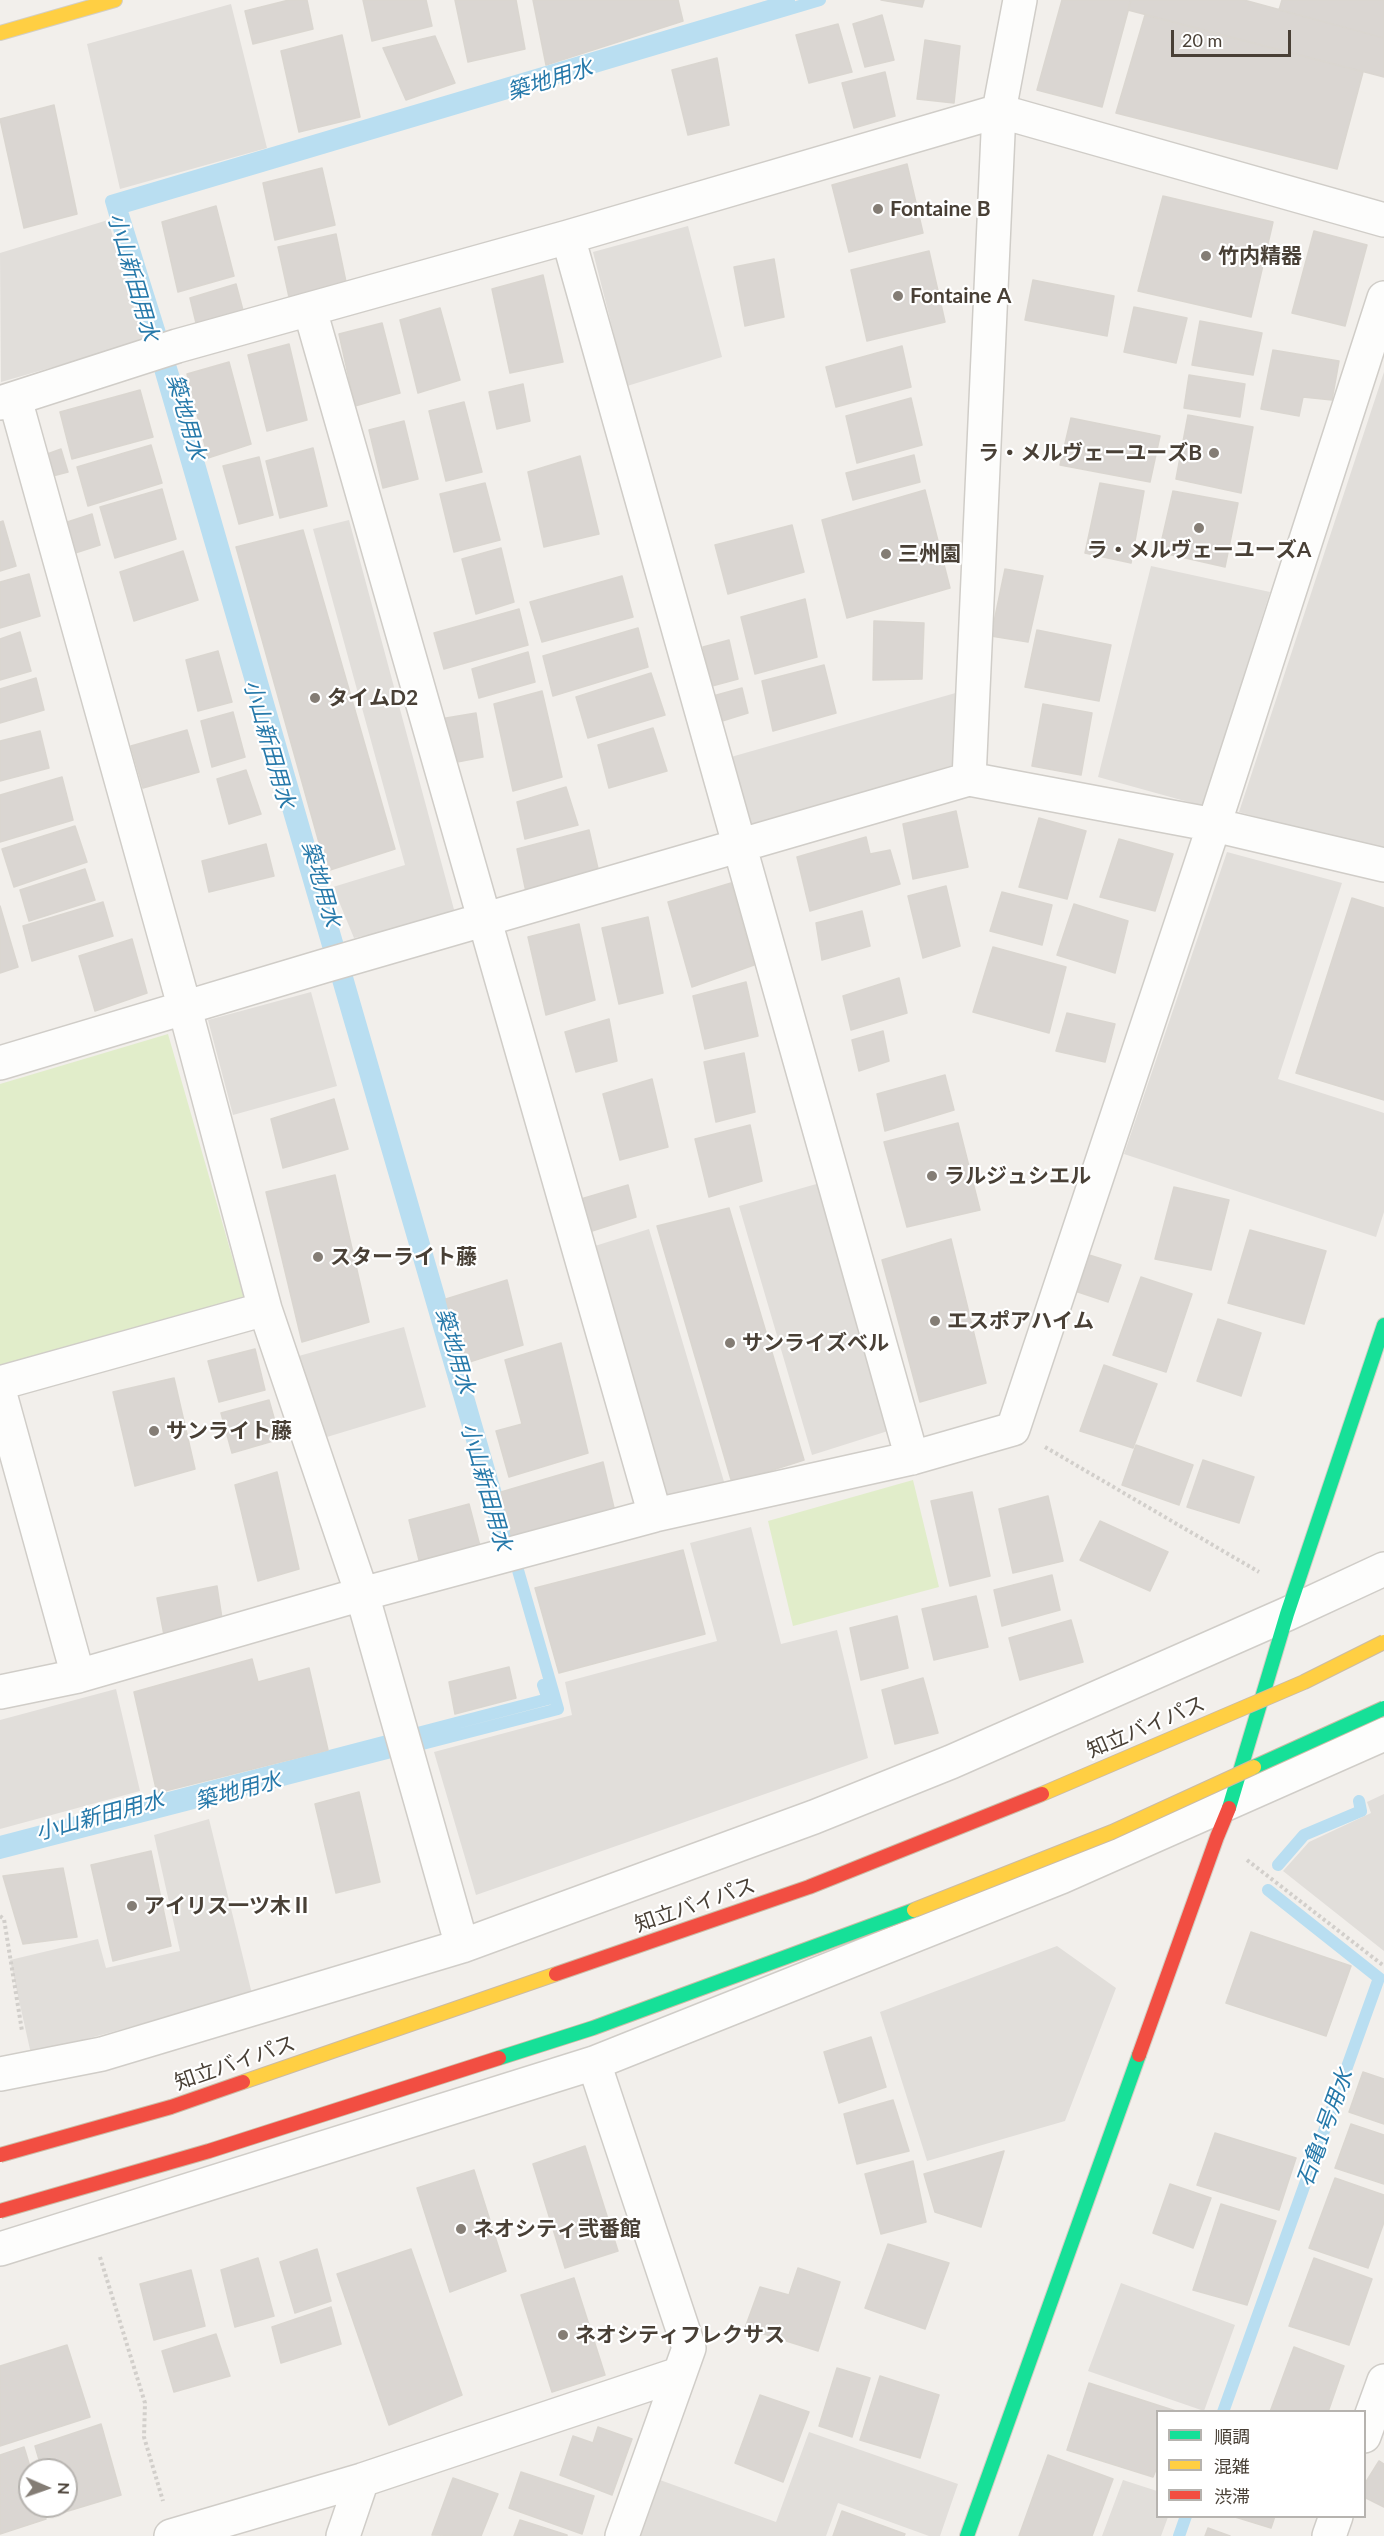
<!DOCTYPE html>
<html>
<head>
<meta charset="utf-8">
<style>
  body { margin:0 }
  #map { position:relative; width:1384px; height:2536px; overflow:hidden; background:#f2efeb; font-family:Lato,"Noto Sans JP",sans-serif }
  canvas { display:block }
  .legend { position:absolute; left:1156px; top:2410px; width:210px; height:108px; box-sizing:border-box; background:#fff; border:2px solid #b6b3af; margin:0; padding:8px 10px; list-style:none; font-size:18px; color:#494036 }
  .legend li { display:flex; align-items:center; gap:12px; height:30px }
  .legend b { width:30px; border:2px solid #b6b3af }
  .north { position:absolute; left:18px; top:2458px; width:60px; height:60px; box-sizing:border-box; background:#fff; border:2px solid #b6b3af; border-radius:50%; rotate:92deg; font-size:16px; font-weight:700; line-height:24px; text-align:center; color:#494036 }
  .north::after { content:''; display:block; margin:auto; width:21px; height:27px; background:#847d75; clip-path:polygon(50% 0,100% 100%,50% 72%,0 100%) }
  .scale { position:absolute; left:1171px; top:30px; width:120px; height:27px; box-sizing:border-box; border:3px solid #494036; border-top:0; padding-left:8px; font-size:18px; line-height:21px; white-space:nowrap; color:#494036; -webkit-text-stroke:4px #fff; paint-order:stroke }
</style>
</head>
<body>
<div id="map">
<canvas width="1384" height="2536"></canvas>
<ul class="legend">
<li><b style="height:8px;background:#16e098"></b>順調</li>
<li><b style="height:8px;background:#ffcf43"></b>混雑</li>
<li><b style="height:8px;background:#f24e42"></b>渋滞</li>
</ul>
<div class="north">N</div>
<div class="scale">20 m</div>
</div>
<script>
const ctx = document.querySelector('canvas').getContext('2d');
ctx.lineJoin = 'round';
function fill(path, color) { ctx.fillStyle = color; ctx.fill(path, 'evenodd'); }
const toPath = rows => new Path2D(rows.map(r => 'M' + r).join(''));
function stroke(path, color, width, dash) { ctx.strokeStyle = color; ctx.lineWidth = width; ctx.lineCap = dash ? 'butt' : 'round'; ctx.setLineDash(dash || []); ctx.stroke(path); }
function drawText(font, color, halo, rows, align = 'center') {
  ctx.font = font + ' Lato,"Noto Sans JP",sans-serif'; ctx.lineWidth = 4.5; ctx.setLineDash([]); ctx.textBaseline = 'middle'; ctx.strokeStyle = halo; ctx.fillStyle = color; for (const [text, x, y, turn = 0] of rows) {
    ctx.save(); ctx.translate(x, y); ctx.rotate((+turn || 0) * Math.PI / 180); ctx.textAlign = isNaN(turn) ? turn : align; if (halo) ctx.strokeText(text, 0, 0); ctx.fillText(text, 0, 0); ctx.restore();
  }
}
const green = toPath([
  [168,1034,244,1298,0,1366,0,1084],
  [913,1480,939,1587,793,1626,768,1521]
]);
const parking = toPath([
  [231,4,267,148,120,189,87,44],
  [108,220,144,341,1,382,0,253],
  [688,226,722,357,627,386,593,252],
  [1384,372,1384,852,1239,812],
  [349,520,456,917,354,938,333,887,405,865,313,529],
  [1151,566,1270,592,1203,806,1098,777],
  [959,692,953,765,747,828,731,757],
  [1227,852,1342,883,1278,1079,1384,1113,1384,1212,1376,1237,1124,1154],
  [311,992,337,1086,233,1115,208,1020],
  [820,1183,891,1430,812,1455,739,1206],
  [649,1229,725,1485,653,1507,579,1251],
  [404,1327,426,1407,317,1440,295,1357],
  [751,1527,781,1644,837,1630,868,1758,476,1895,434,1752,572,1715,565,1682,717,1641,690,1543],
  [116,1689,140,1791,0,1829,0,1720],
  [1384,1794,1384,1951,1283,1871,1309,1842,1371,1813,1367,1802],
  [209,1819,252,1994,31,2054,10,1960,98,1939,106,1968,180,1951,154,1835],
  [1057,1946,1116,1988,1065,2121,927,2161,880,2012],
  [1121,2283,1235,2325,1204,2411,1088,2371],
  [809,2432,958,2484,940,2536,929,2536,838,2503,826,2536,638,2536,660,2480,776,2522],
  [1123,2480,1157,2491,1158,2516,1168,2517,1161,2536,1102,2536]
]);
const stream = toPath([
  [505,1553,111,201,789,0],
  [0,1842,548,1699,543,1685],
  [0,1853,558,1709,176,384,121,208,820,0],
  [1278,1865,1304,1835,1361,1811,1359,1801],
  [1223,2412,1379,1978,1268,1890],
  [1179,2536,1186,2516]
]);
const building = toPath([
  [289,0,307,0,313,29,253,44,245,11,289,0],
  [363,0,426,0,432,26,372,41,363,0],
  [455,0,516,0,525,49,468,62,455,0],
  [533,0,678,0,683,21,546,65,533,0],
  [881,0,924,0,922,7,881,0],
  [1062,0,1131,0,1102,107,1037,90,1062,0],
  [1131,0,1244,0,1384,38,1384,77,1128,10,1131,0],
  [1282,0,1384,0,1384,38,1279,10,1282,0],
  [882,15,894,60,865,67,853,24,882,15],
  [1145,15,1363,72,1337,169,1116,113,1145,15],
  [838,24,852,72,809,83,796,35,838,24],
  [342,35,360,117,299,132,281,51,342,35],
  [435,36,455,83,406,100,383,48,435,36],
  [925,40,960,46,954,103,917,99,925,40],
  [717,58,729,125,688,135,672,70,717,58],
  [885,72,895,116,854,128,842,83,885,72],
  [54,105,77,214,24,228,0,119,54,105],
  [907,164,923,233,849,252,832,185,907,164],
  [322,168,335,225,275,240,263,183,322,168],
  [1163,196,1273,222,1251,317,1138,291,1163,196],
  [216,206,234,276,178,292,162,222,216,206],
  [1314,231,1367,245,1345,326,1292,313,1314,231],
  [336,234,346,282,289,297,278,247,336,234],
  [929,251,945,322,867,341,851,270,929,251],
  [774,259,784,317,745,326,734,267,774,259],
  [543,275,563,362,510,373,492,289,543,275],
  [1033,280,1114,296,1107,336,1025,320,1033,280],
  [236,284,244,314,197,327,190,298,236,284],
  [1134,307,1187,318,1176,363,1124,352,1134,307],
  [440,308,460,380,418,393,400,320,440,308],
  [1200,321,1262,333,1253,375,1192,365,1200,321],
  [382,323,400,393,355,406,339,334,382,323],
  [289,344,307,420,267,431,248,355,289,344],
  [902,346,911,387,836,407,826,367,902,346],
  [1273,350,1339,361,1332,400,1303,397,1299,416,1261,409,1273,350],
  [229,362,251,444,208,458,187,374,229,362],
  [1189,375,1245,384,1240,417,1184,408,1189,375],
  [523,384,530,421,497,429,489,392,523,384],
  [140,390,153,437,72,459,60,412,140,390],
  [911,398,922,445,857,463,846,416,911,398],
  [464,402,482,472,446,481,429,411,464,402],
  [1188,415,1253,427,1241,493,1176,479,1188,415],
  [1071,418,1160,436,1150,482,1060,465,1071,418],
  [404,421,418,479,383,488,369,430,404,421],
  [151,445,162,483,88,506,77,467,151,445],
  [313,448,327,506,280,518,266,461,313,448],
  [61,449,68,472,45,478,39,457,61,449],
  [914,455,920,482,853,500,846,473,914,455],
  [580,456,599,534,544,547,528,472,580,456],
  [259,457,273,515,239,524,223,466,259,457],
  [485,483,500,540,454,552,440,494,485,483],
  [1100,483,1144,491,1131,563,1085,553,1100,483],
  [162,489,176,539,115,558,100,507,162,489],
  [925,490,950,588,847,618,822,520,925,490],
  [1173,491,1238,503,1225,567,1159,552,1173,491],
  [92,514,100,545,69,555,61,524,92,514],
  [3,521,16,566,0,571,0,522,3,521],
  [792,525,804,572,728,594,715,545,792,525],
  [303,530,395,849,327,871,236,547,303,530],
  [501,548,514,602,476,614,462,559,501,548],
  [183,551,198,600,134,621,120,572,183,551],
  [1005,569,1043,576,1028,642,991,636,1005,569],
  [29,574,40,616,0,628,0,582,29,574],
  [622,576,633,617,542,642,530,602,622,576],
  [805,599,817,657,755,674,741,617,805,599],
  [519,609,528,645,444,669,434,633,519,609],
  [874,621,924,623,922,679,873,680,874,621],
  [638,628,648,667,553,696,543,656,638,628],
  [1037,630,1111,645,1099,701,1025,687,1037,630],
  [20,632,31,671,0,680,0,639,20,632],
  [729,640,738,679,712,686,703,647,729,640],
  [218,651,232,702,198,711,186,660,218,651],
  [528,652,535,682,479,698,472,669,528,652],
  [824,665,836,713,773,731,762,681,824,665],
  [651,673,665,715,588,738,576,697,651,673],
  [36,678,44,710,0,723,0,689,36,678],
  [742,688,748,713,719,722,713,696,742,688],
  [542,691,562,777,513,791,494,704,542,691],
  [1043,704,1092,713,1081,775,1032,766,1043,704],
  [233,712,245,757,212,767,201,721,233,712],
  [476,713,483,757,447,764,440,719,476,713],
  [653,728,667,771,609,788,598,745,653,728],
  [187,730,199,772,143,788,131,746,187,730],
  [40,731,49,768,0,781,0,741,40,731],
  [246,770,261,814,229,824,217,779,246,770],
  [62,777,73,820,0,842,0,795,62,777],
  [566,787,578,825,525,839,517,802,566,787],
  [956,811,968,867,913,879,903,824,956,811],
  [1039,818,1086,831,1067,899,1019,887,1039,818],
  [75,826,87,862,14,887,2,849,75,826],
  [589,830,599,873,526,892,517,849,589,830],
  [866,837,870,854,890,850,900,884,810,911,797,857,866,837],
  [1119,839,1173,854,1155,911,1100,897,1119,839],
  [266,844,274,876,209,892,202,861,266,844],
  [85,869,95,900,29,921,20,890,85,869],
  [731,883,754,965,692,987,668,902,731,883],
  [946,886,960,946,923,958,908,896,946,886],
  [1002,892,1052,905,1042,945,990,931,1002,892],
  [1352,898,1384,908,1384,1100,1296,1073,1352,898],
  [103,902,113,936,32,961,23,926,103,902],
  [1074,904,1128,921,1115,973,1057,955,1074,904],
  [0,906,18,967,0,973,0,906],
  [862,911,870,946,822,960,816,923,862,911],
  [648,917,663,993,619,1004,602,928,648,917],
  [579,924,595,1000,546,1015,528,937,579,924],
  [132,939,147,993,95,1011,79,956,132,939],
  [993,947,1066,967,1049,1033,973,1012,993,947],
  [899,978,907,1013,851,1030,843,996,899,978],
  [746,982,758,1036,705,1049,693,996,746,982],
  [1067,1013,1115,1024,1105,1062,1056,1051,1067,1013],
  [609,1019,617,1061,576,1072,565,1032,609,1019],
  [883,1031,889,1061,859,1071,852,1040,883,1031],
  [744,1053,755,1112,716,1122,704,1062,744,1053],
  [945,1075,954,1110,885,1131,877,1094,945,1075],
  [652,1079,668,1147,620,1160,603,1094,652,1079],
  [334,1099,348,1149,283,1168,271,1119,334,1099],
  [958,1123,980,1210,907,1227,884,1142,958,1123],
  [750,1125,762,1181,709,1197,695,1139,750,1125],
  [335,1175,369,1322,302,1342,266,1192,335,1175],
  [628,1185,636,1217,589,1232,581,1199,628,1185],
  [1174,1187,1229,1200,1211,1270,1155,1259,1174,1187],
  [729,1208,804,1460,732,1483,657,1226,729,1208],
  [1250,1230,1326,1251,1304,1324,1228,1303,1250,1230],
  [951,1239,986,1383,920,1402,882,1260,951,1239],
  [1086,1254,1121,1265,1108,1302,1072,1290,1086,1254],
  [1141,1277,1192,1294,1166,1372,1113,1355,1141,1277],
  [507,1280,523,1345,463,1364,446,1299,507,1280],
  [1218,1319,1261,1333,1241,1396,1197,1381,1218,1319],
  [561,1343,588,1453,509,1477,496,1431,522,1424,505,1360,561,1343],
  [255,1349,265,1390,219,1402,208,1361,255,1349],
  [1104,1365,1157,1384,1133,1448,1080,1431,1104,1365],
  [174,1378,195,1469,135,1486,113,1392,174,1378],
  [269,1400,280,1439,232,1453,221,1413,269,1400],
  [1136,1445,1193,1465,1179,1505,1122,1485,1136,1445],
  [1203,1460,1254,1477,1239,1523,1187,1507,1203,1460],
  [603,1462,615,1512,513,1543,501,1492,603,1462],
  [277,1472,299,1569,258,1581,235,1485,277,1472],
  [972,1492,990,1576,950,1586,931,1501,972,1492],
  [1048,1496,1063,1561,1013,1573,999,1509,1048,1496],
  [469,1504,480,1546,419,1560,409,1520,469,1504],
  [1100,1521,1168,1552,1150,1591,1080,1560,1100,1521],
  [683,1550,705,1634,559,1673,535,1588,683,1550],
  [1052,1575,1060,1610,1002,1626,994,1590,1052,1575],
  [217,1586,223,1625,164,1635,157,1598,217,1586],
  [976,1596,988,1647,934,1660,922,1609,976,1596],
  [897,1616,908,1668,861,1680,850,1628,897,1616],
  [1071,1620,1083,1662,1020,1680,1009,1638,1071,1620],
  [252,1659,258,1682,309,1668,328,1750,157,1793,134,1692,252,1659],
  [509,1667,516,1698,455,1714,449,1682,509,1667],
  [923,1678,938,1733,895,1744,882,1690,923,1678],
  [359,1792,380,1882,336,1893,315,1804,359,1792],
  [151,1851,171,1946,113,1961,91,1865,151,1851],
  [63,1868,77,1937,23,1944,3,1876,63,1868],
  [1251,1932,1351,1966,1326,2036,1226,2003,1251,1932],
  [871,2037,886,2087,839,2103,824,2052,871,2037],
  [1363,2072,1384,2079,1384,2124,1349,2112,1363,2072],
  [893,2100,909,2151,857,2164,844,2114,893,2100],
  [1351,2124,1384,2135,1384,2184,1335,2168,1351,2124],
  [1215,2133,1296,2158,1279,2210,1197,2185,1215,2133],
  [585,2146,618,2251,565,2268,533,2164,585,2146],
  [1004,2151,981,2227,935,2212,924,2174,1004,2151],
  [913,2161,926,2222,881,2234,865,2174,913,2161],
  [474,2170,506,2271,450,2292,417,2188,474,2170],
  [1335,2178,1384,2195,1384,2222,1368,2268,1309,2248,1335,2178],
  [1170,2184,1211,2198,1193,2248,1153,2233,1170,2184],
  [1221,2204,1276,2221,1247,2305,1193,2290,1221,2204],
  [888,2244,949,2263,925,2329,865,2308,888,2244],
  [317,2249,331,2301,295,2313,280,2262,317,2249],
  [411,2249,462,2395,389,2425,337,2274,411,2249],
  [258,2258,274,2316,235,2327,221,2270,258,2258],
  [1314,2258,1372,2279,1349,2345,1289,2326,1314,2258],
  [798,2268,840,2282,818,2351,745,2328,760,2287,789,2295,798,2268],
  [191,2270,205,2326,154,2340,140,2284,191,2270],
  [574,2278,605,2375,552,2392,521,2295,574,2278],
  [331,2307,341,2344,281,2363,272,2327,331,2307],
  [216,2334,230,2376,174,2392,162,2351,216,2334],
  [67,2345,90,2417,0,2446,0,2366,67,2345],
  [1294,2347,1344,2366,1328,2412,1270,2412,1294,2347],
  [837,2368,870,2378,852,2437,819,2426,837,2368],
  [880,2376,939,2395,920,2458,860,2440,880,2376],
  [1089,2383,1176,2411,1158,2412,1158,2465,1153,2477,1067,2450,1089,2383],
  [760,2395,809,2412,783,2482,735,2463,760,2395],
  [101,2424,121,2495,55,2515,52,2506,66,2506,66,2470,42,2470,35,2446,101,2424],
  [598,2427,632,2439,612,2495,560,2475,573,2436,593,2443,598,2427],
  [24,2447,31,2470,30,2506,42,2506,46,2519,0,2534,0,2455,24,2447],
  [1048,2455,1113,2479,1092,2536,1019,2536,1048,2455],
  [1379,2461,1384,2464,1384,2507,1364,2497,1364,2485,1379,2461],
  [521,2472,594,2496,582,2534,509,2508,521,2472],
  [453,2478,498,2494,481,2536,432,2535,453,2478],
  [842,2511,905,2534,904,2536,833,2536,842,2511],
  [1232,2516,1275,2516,1271,2528,1232,2516],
  [520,2520,567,2535,567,2536,514,2536,520,2520],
  [1208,2528,1230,2536,1205,2536,1208,2528]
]);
const path = toPath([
  [1045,1447,1259,1572],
  [1247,1860,1384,1966],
  [0,1916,4,1919,22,2031],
  [100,2257,145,2403,144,2437,163,2501]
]);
const street = toPath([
  [1020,0,999,111,969,779,1214,825,1384,865],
  [568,237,912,1458],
  [310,310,655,1515],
  [15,399,185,1009,265,1309,362,1594,462,1946],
  [0,403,177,346,568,237,999,111,1384,220],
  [0,1063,324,966,969,779],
  [0,1383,265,1309],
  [0,1394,78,1676],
  [0,1692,78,1676,362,1594,655,1515,912,1458,1013,1429,1214,825,1384,298],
  [594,2063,689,2348,622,2536],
  [0,2074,102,2054,462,1946,814,1817,951,1762,1287,1614,1384,1569],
  [0,2249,594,2063,1061,1877,1384,1734],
  [1364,2436,1384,2381],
  [171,2536,362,2480,679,2374],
  [343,2536,362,2480],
  [1329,2536,1336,2516]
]);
const fast = toPath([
  [1229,1808,1287,1614,1384,1325],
  [967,2536,1139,2055]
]);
const slow = toPath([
  [0,33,115,0]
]);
const jam = toPath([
  [1139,2055,1217,1837,1229,1808]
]);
const fastBridge = toPath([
  [1254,1767,1384,1708],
  [499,2058,593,2028,914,1910]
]);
const slowBridge = toPath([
  [1042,1794,1304,1682,1384,1642],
  [914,1910,1112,1832,1254,1767],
  [243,2082,556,1974]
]);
const jamBridge = toPath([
  [556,1974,809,1887,1042,1794],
  [0,2155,171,2107,243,2082],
  [0,2211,209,2151,499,2058]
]);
const markers = [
  [878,209,6,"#847d75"],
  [1206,256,6,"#847d75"],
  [898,296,6,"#847d75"],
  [1214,453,6,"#847d75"],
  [1199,528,6,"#847d75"],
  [886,554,6,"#847d75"],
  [315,698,6,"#847d75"],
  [932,1176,6,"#847d75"],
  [318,1257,6,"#847d75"],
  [935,1321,6,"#847d75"],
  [730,1343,6,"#847d75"],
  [154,1431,6,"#847d75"],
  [132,1906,6,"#847d75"],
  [461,2229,6,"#847d75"],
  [563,2335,6,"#847d75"]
];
const poiNames = [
  ["Fontaine B",890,209],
  ["竹内精器",1218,256],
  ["Fontaine A",910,296],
  ["ラ・メルヴェーユーズB",1202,453,"right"],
  ["ラ・メルヴェーユーズA",1199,550,"center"],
  ["三州園",898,554],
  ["タイムD2",327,698],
  ["ラルジュシエル",944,1176],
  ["スターライト藤",330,1257],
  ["エスポアハイム",947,1321],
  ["サンライズベル",742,1343],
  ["サンライト藤",166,1431],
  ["アイリス一ツ木Ⅱ",144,1906],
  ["ネオシティ弐番館",473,2229],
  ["ネオシティフレクサス",575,2335]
];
const streetNames = [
  ["知立バイパス",1146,1727,-23],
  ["知立バイパス",695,1905,-19],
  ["知立バイパス",235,2063,-19]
];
const waterNames = [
  ["築地用水",550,80,-17],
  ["小山新田用水",133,277,74],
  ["築地用水",186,417,74],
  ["小山新田用水",269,744,74],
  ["築地用水",321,884,74],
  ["築地用水",455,1351,74],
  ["小山新田用水",486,1487,74],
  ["築地用水",238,1791,-15],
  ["小山新田用水",100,1816,-15],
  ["石亀1号用水",1325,2128,-70]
];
fill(green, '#e1edca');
fill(parking, '#e1deda');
stroke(stream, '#b9def1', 12);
fill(building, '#dad6d2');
stroke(building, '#dad6d0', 1.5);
stroke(street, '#d0cdc8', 36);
stroke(fast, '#d3cec3', 16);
stroke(slow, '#d3cec3', 16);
stroke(jam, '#d3cec3', 16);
stroke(path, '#d2cfcb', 4, [3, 3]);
stroke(street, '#fdfdfc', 33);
stroke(fast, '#16e098', 14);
stroke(slow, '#ffcf43', 14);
stroke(jam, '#f24e42', 14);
stroke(fastBridge, '#cbbba5', 16, []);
stroke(slowBridge, '#cbbba5', 16, []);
stroke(jamBridge, '#cbbba5', 16, []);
stroke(fastBridge, '#16e098', 14);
stroke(slowBridge, '#ffcf43', 14);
stroke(jamBridge, '#f24e42', 14);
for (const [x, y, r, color] of markers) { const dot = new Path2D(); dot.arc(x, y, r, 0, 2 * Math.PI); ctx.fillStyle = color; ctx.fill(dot); stroke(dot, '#fff', 2); }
drawText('bold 21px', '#494036', '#fff', poiNames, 'left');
drawText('21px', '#494036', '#fff', streetNames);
drawText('italic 22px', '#2679aa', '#fff', waterNames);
</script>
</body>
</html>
